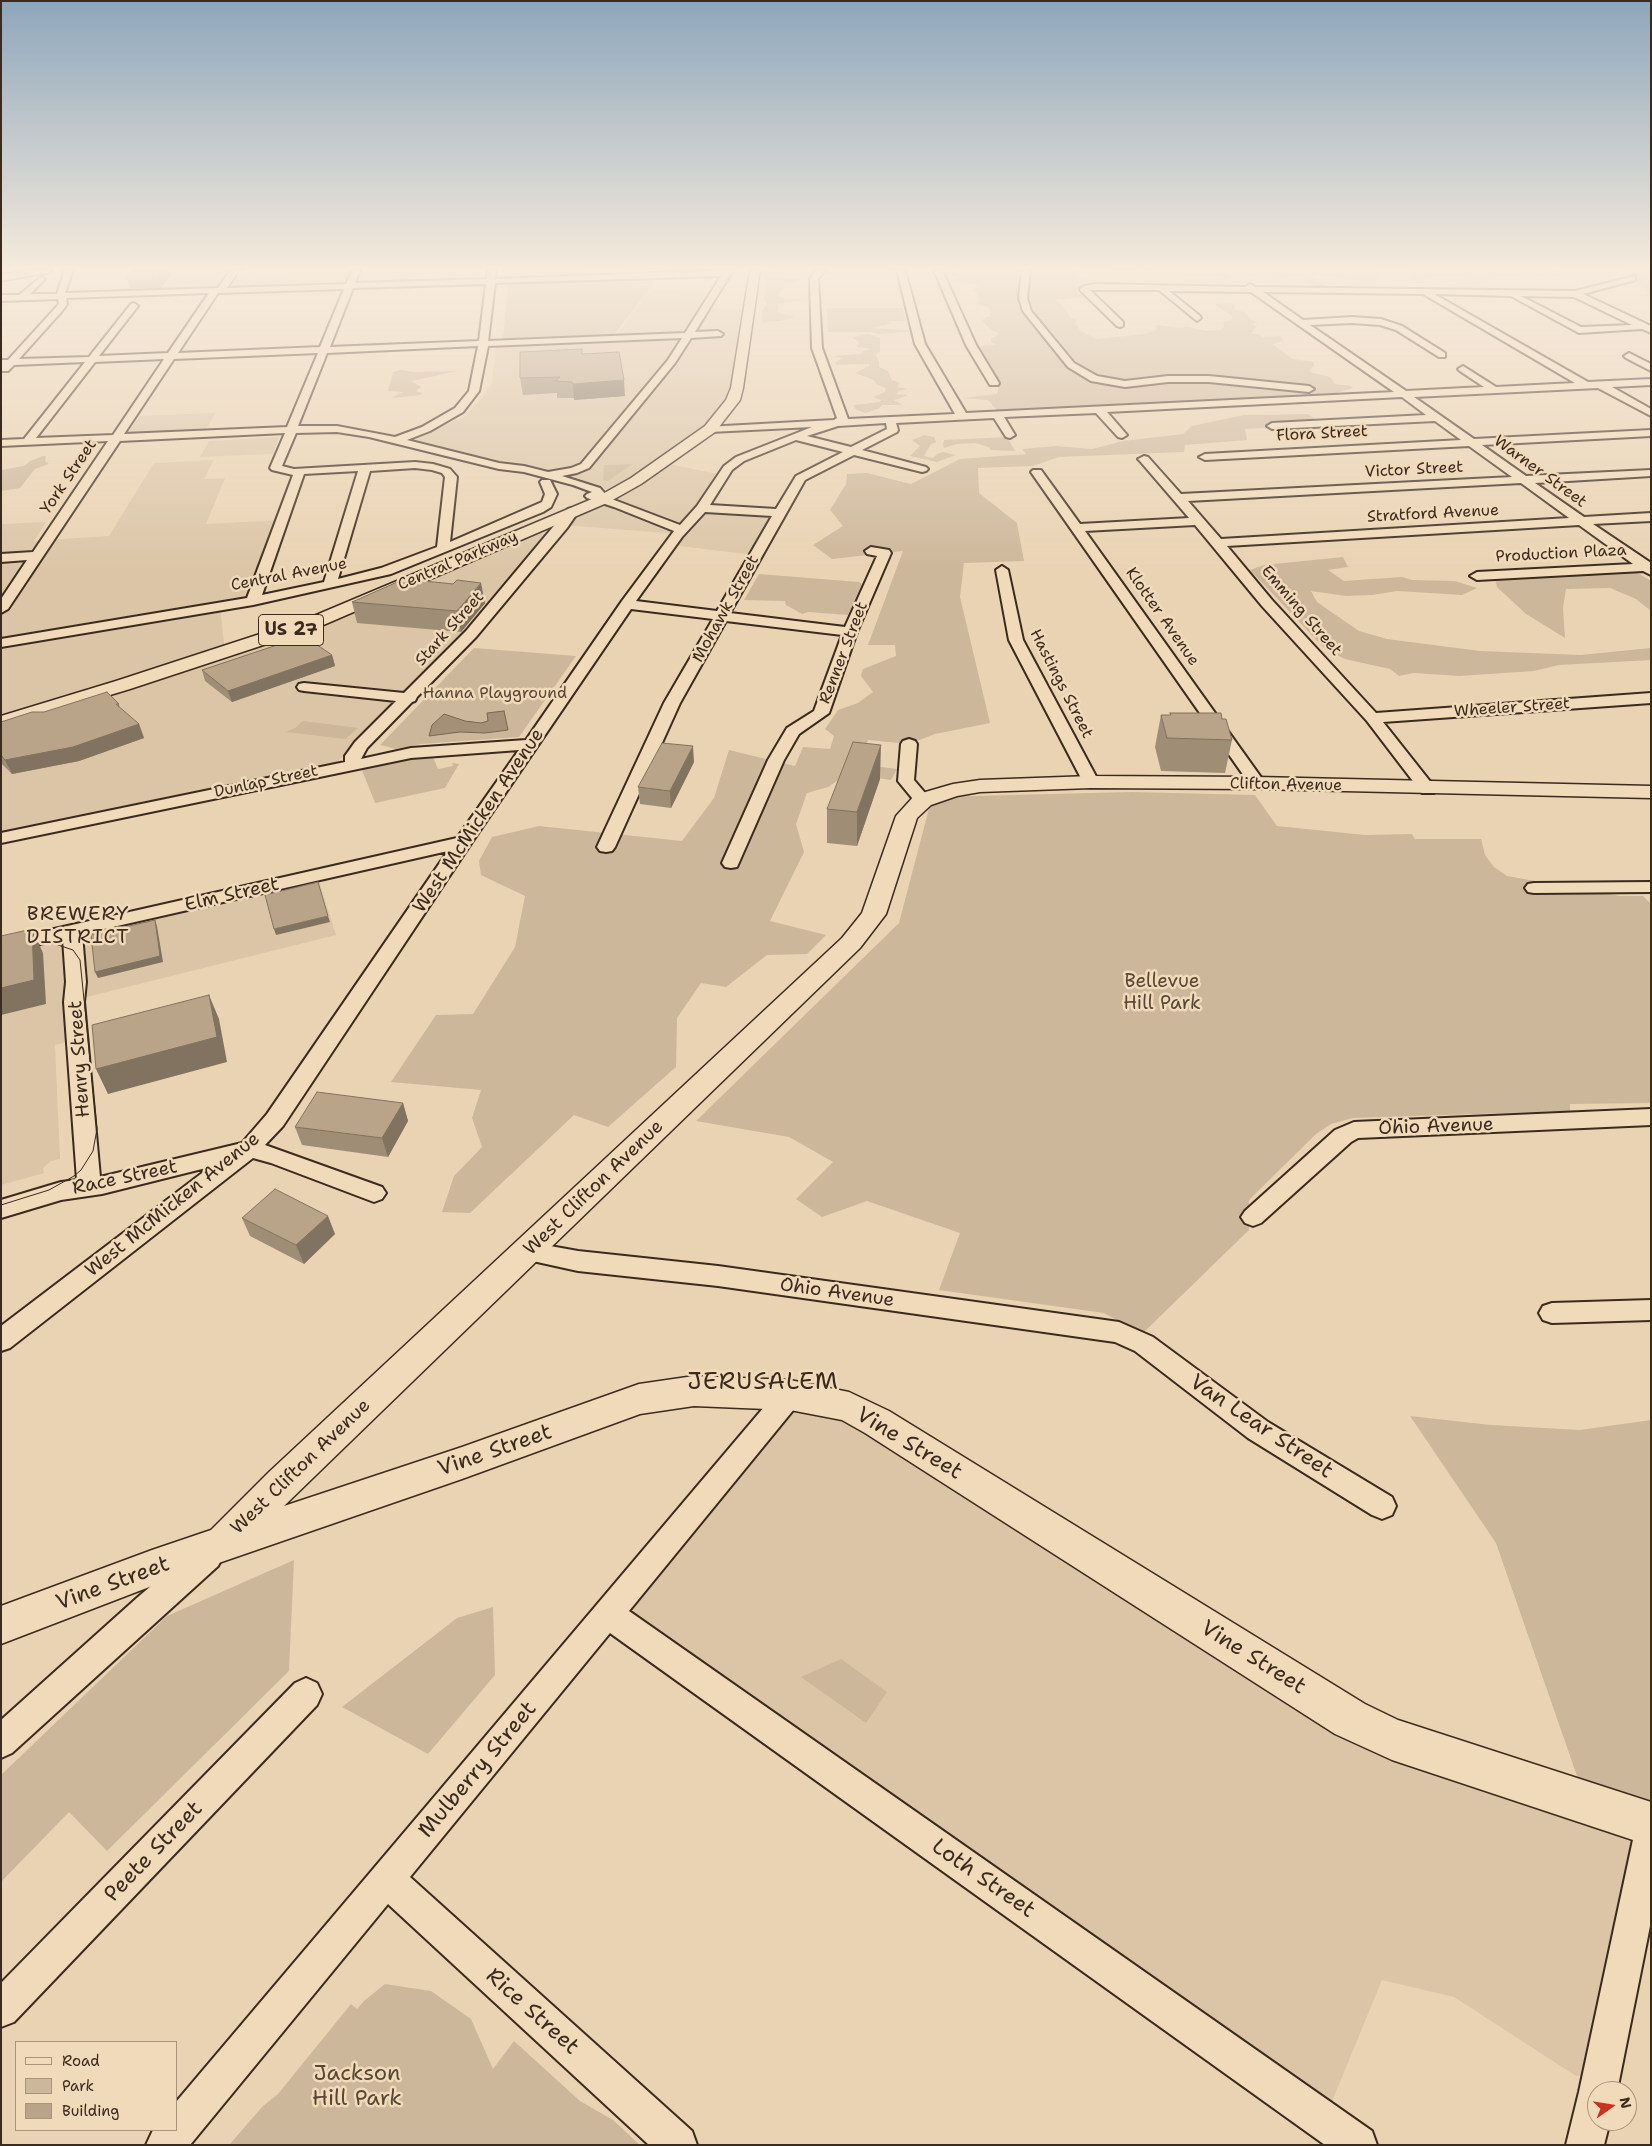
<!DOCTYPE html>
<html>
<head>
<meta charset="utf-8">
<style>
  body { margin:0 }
  #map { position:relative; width:1652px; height:2146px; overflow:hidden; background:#ead3b3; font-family:"Shantell Sans",sans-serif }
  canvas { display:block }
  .frame { position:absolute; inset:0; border:2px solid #3b2a1e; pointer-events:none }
  .legend { position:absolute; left:15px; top:2041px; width:162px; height:90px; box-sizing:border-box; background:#f1dab9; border:1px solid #a8947b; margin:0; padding:6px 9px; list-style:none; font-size:15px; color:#3b2a1e }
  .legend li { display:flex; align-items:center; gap:10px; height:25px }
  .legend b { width:25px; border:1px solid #a8947b }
  .north { position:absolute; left:1587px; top:2081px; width:50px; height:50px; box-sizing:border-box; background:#f1dab9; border:1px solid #a8947b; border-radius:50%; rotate:77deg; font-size:14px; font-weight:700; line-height:20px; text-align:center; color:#3b2a1e }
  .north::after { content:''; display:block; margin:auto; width:18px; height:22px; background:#c8321e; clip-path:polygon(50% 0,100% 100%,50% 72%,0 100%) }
</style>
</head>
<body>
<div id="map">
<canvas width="1652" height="2146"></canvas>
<div class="frame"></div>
<ul class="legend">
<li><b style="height:6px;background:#f1dab9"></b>Road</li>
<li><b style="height:14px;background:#cdb79a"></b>Park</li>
<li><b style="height:14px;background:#b9a489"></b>Building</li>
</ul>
<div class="north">N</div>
</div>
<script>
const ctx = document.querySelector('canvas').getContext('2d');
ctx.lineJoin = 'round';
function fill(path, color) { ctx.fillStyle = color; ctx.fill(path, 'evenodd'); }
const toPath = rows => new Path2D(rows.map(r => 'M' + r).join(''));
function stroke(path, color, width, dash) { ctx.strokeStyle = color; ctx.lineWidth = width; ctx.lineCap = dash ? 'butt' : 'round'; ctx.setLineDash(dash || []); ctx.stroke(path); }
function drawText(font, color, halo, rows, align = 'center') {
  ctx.font = font + ' "Shantell Sans",sans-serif'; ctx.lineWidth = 5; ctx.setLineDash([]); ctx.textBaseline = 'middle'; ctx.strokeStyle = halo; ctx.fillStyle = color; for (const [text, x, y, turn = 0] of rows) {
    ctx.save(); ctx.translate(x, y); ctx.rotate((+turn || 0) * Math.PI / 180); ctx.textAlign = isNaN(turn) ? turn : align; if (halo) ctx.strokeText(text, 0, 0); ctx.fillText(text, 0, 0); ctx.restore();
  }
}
const built = toPath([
  [141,270,231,270,219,289,124,292],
  [502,270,584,270,584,278,501,281],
  [287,277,282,286,228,288,234,279],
  [650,290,710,292,701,309,747,310,731,399,717,419,613,491,412,439,464,417,482,398,492,383,496,342,615,337],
  [215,413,206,430,127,433,139,416],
  [279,437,273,454,200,457,209,441],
  [214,460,204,479,225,478,206,524,282,520,253,601,220,607,225,652,1,722,1,524,46,522,34,541,109,536,154,463],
  [664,463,723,475,702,508,781,513,756,555,670,545,678,534,563,525,572,512],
  [539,533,551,536,465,638,332,767,1,835,1,729,171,677,344,618],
  [319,881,336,935,63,1003,67,1042,55,1045,60,1159,51,1161,43,1168,44,1173,1,1185,1,956],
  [790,1395,819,1400,1350,1719,1651,1824,1602,2074,1576,2076,1454,1997,1382,1980,1324,2121,608,1614]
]);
const green = toPath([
  [965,270,1078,270,1076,275,1083,278,1091,279,1080,282,1081,287,1077,289,1077,292,1085,297,1055,300,1063,306,1070,317,1077,320,1075,323,1081,331,1096,339,1144,334,1156,330,1157,329,1155,326,1158,325,1178,328,1188,327,1207,331,1220,330,1224,327,1223,322,1231,320,1233,316,1215,305,1218,303,1233,303,1235,305,1233,309,1245,312,1250,319,1257,322,1253,324,1257,327,1253,330,1253,334,1258,334,1263,337,1280,336,1284,341,1272,344,1293,359,1314,362,1314,366,1309,369,1310,372,1330,377,1335,384,1351,386,1353,388,1336,393,1095,407,997,410,988,400,963,398,997,394,1000,382,995,378,980,351,980,346,996,345,991,342,991,339,999,334,989,328,982,321,984,318,991,316,990,314,992,312,988,307,977,305,980,299,974,290,980,285,949,281,959,278,950,274,964,273],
  [1107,270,1367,270,1380,276,1376,279,1380,282,1350,280,1320,274,1310,276,1317,283,1335,288,1331,288,1312,286,1303,280,1304,277,1299,275,1280,278,1269,277,1273,275,1271,274,1246,275,1225,272,1233,278,1230,280,1213,274,1205,276,1183,276,1204,272],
  [1409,270,1555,270,1558,275,1534,271,1533,274,1520,273,1515,276,1491,275,1492,279,1478,280,1471,279,1461,274,1458,276,1446,274,1412,282,1408,281,1409,278,1416,275],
  [1627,270,1651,270,1651,297,1637,295,1649,293,1639,285,1640,283,1633,279,1634,276],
  [767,277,802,279,783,284,786,287,778,295,781,298,806,299,778,304,779,308,777,312,795,317,780,321,761,322,763,309,767,304,764,299,766,290,765,281],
  [658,278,614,335,503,340,508,283],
  [827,308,903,308,905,321,885,321,893,323,872,328,905,330,908,330,908,332,880,334,870,332,828,332],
  [868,334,880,338,880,351,876,355,879,362,879,367,888,371,892,380,900,383,897,387,908,389,899,391,896,394,908,395,894,400,902,405,882,405,878,409,865,413,855,409,854,405,880,402,881,400,873,397,885,392,886,388,876,384,874,380,855,373,869,366,869,364,836,365,835,362,843,358,832,356,860,354,863,351,872,349,857,347,859,342,852,337],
  [400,370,415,372,457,371,412,381,421,387,416,391,422,393,421,395,391,398,403,392,388,391,393,372],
  [1308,414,1321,424,1245,429,1247,440,1185,445,1184,452,1059,457,1033,466,978,468,979,493,1017,523,1024,561,964,563,960,597,990,723,935,734,909,744,868,740,861,756,874,766,897,769,891,780,848,774,828,787,807,793,796,824,804,852,770,921,826,935,807,954,767,955,726,987,701,983,677,1018,676,1067,608,1127,574,1115,470,1213,442,1212,454,1176,482,1147,472,1118,481,1090,391,1082,436,1015,473,1014,515,947,525,896,481,875,479,861,492,837,539,826,682,841,714,798,729,750,795,766,803,747,830,749,834,736,825,729,838,710,858,703,873,692,861,676,863,669,896,656,895,645,868,645,903,551,832,559,813,545,843,526,830,510,846,484,847,474,867,473,911,484,960,459,1026,454,1022,449,1056,446,1092,449,1123,441,1183,434,1192,426,1244,415],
  [924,435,934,437,936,442,931,444,924,456,933,458,937,454,943,452,956,455,937,462,910,456,920,446,912,440],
  [1007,437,1015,451,991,450,988,447,976,443,957,444,944,448,943,445,944,440],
  [43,456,46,456,45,461,49,464,35,469,20,488,1,491,1,470,24,466,30,461],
  [633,464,608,481,603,480,604,465],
  [1343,557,1348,567,1328,570,1344,581,1402,577,1412,580,1455,581,1477,588,1462,595,1397,591,1372,595,1346,596,1311,591,1317,602,1359,631,1387,639,1480,651,1581,655,1651,648,1651,660,1559,665,1534,671,1459,676,1414,673,1399,676,1390,669,1345,659,1326,650,1250,570,1264,565],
  [1636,572,1651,581,1651,611,1636,599,1610,588,1566,589,1563,608,1565,638,1526,614,1497,587,1495,579],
  [759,574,859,582,862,584,848,615,808,612,802,614,786,605,785,601,744,600],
  [474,648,576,656,519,737,421,744,396,749,380,745],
  [303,721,358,728,345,739,286,732,295,728],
  [433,757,438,769,453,766,452,763,459,764,445,788,375,803,362,770,416,758],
  [1132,792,1255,795,1277,826,1365,835,1412,834,1415,839,1481,839,1485,855,1494,867,1507,876,1620,896,1643,896,1651,904,1651,1103,1570,1104,1570,1111,1353,1118,1331,1124,1316,1134,1249,1200,1249,1230,1142,1334,1104,1313,939,1290,960,1233,867,1201,822,1217,796,1199,833,1162,789,1137,696,1121,899,923,932,797],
  [1410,1416,1491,1425,1580,1430,1651,1420,1651,1824,1586,1802,1496,1543],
  [294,1560,289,1671,107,1851,69,1812,1,1882,1,1775,167,1616],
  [493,1607,495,1675,428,1754,342,1707,457,1618],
  [841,1659,887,1692,866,1723,801,1677],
  [385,1984,431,1991,471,2019,493,2069,514,2041,580,2101,613,2120,640,2145,229,2145,263,2106,278,2094,351,2004,357,2009,364,2001]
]);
const water = toPath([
  [504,711,508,730,485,733,460,732,429,736,432,725,444,714,465,721,481,723,488,721,487,713,504,711]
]);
const minor = toPath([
  [65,270,73,270,65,293,218,288,231,270,239,270,227,288,346,284,352,270,360,270,355,283,487,279,488,270,496,270,495,279,733,270,695,332,718,331,723,334,721,336,691,338,675,363,589,468,577,473,562,476,600,488,609,498,680,525,697,506,724,466,736,457,812,427,710,432,705,429,706,427,834,420,837,418,812,348,810,279,816,270,825,270,818,279,822,348,848,419,955,414,915,344,897,270,905,270,925,344,966,413,1394,392,1251,292,1169,291,1200,316,1201,318,1197,321,1159,290,1090,290,1123,322,1123,326,1120,327,1117,326,1081,291,1080,289,1084,286,1096,284,1246,287,1250,284,1255,287,1575,291,1635,276,1635,280,1583,294,1651,326,1651,333,1642,329,1579,333,1511,296,1434,294,1588,382,1651,379,1651,385,1612,387,1651,409,1651,416,1598,388,1414,397,1474,439,1651,430,1651,436,1482,445,1526,476,1651,470,1651,476,1535,483,1584,517,1651,513,1651,521,1593,524,1651,563,1651,575,1643,571,1477,580,1470,576,1477,572,1633,564,1579,525,1227,546,1272,600,1376,713,1651,693,1651,703,1383,722,1436,789,1434,793,1422,793,1367,721,1262,606,1195,525,1085,531,1265,783,1263,786,1257,788,1251,786,1031,472,1033,470,1041,470,1080,524,1189,518,1140,461,1138,459,1144,456,1148,457,1181,494,1512,477,1469,446,1205,460,1199,457,1205,454,1461,440,1435,421,1272,429,1267,426,1272,423,1426,415,1402,397,1107,412,1127,435,1122,438,1118,437,1096,413,1004,417,1015,435,1010,438,1006,437,994,418,896,423,898,430,897,432,862,450,926,467,928,469,926,471,922,472,854,455,805,480,730,613,845,627,877,556,867,554,865,551,871,547,889,550,891,553,857,632,829,713,799,734,784,760,737,867,731,868,725,867,722,863,768,760,787,728,814,711,842,635,726,621,680,703,615,847,612,851,606,852,600,851,597,847,664,703,713,619,631,609,472,842,283,1126,265,1145,382,1187,386,1193,382,1199,374,1202,366,1199,271,1163,253,1158,10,1348,1,1351,1,1326,210,1167,102,1194,61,1200,1,1218,1,1200,61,1182,77,1180,64,1002,66,982,63,939,1,953,1,941,457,838,519,750,411,758,1,843,1,833,345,762,345,756,355,742,396,701,304,691,299,690,297,687,299,684,304,683,404,693,466,631,568,509,572,508,578,512,567,528,476,637,417,697,415,701,412,702,367,748,361,759,411,748,526,740,622,601,674,531,614,507,587,498,585,496,587,494,592,492,573,485,524,472,499,469,369,437,337,432,296,433,282,466,294,469,415,462,433,464,450,469,457,477,450,542,542,502,545,494,540,482,542,480,550,480,557,494,551,507,543,512,391,574,253,605,1,647,1,639,247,598,293,475,272,470,270,468,285,433,120,441,8,609,1,613,1,599,27,560,1,562,1,554,33,552,108,441,1,446,1,440,24,439,85,362,14,365,8,371,2,371,1,360,8,360,59,304,58,299,1,301,1,295,19,295,41,277,45,279,30,294,57,294,65,270],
  [721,276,685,333,488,341,495,283,721,276],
  [486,284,479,341,330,347,353,288,486,284],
  [344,289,320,347,178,353,218,293,344,289],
  [1263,292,1423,294,1575,383,1496,387,1463,366,1458,369,1460,371,1484,387,1406,391,1310,325,1352,323,1380,325,1396,330,1439,357,1445,357,1445,353,1402,326,1381,319,1352,317,1303,320,1263,292],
  [209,293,168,353,99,356,138,306,134,303,131,304,89,357,19,359,63,310,67,304,66,298,209,293],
  [1521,296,1574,297,1632,325,1581,327,1521,296],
  [682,338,668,360,581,464,571,468,548,472,524,466,499,463,407,440,430,431,463,412,479,391,488,346,682,338],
  [478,346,469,391,455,408,422,427,395,437,337,426,298,426,327,353,478,346],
  [318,353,287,427,124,434,174,359,318,353],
  [164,359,113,435,36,438,95,362,164,359],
  [886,423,887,429,851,447,807,436,838,426,886,423],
  [796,440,843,452,796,476,776,509,710,505,732,470,744,461,796,440],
  [415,468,432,470,442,473,445,477,437,547,381,568,338,579,370,471,415,468],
  [358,471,324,582,262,595,304,474,358,471],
  [1521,483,1569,518,1221,539,1188,501,1521,483],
  [705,512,772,516,717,611,636,601,682,537,705,512],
  [448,851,267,1114,242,1143,100,1177,84,1002,86,982,82,934,448,851],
  [934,270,942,270,976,345,999,383,998,385,990,385,966,345,934,270],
  [1022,270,1030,270,1027,298,1031,311,1074,363,1097,376,1125,381,1168,376,1209,376,1309,386,1314,389,1309,392,1209,382,1168,382,1125,387,1091,381,1068,367,1023,311,1019,298,1022,270],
  [1629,353,1651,364,1651,371,1626,358,1624,356,1629,353],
  [1002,566,1008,570,1023,640,1099,782,1097,785,1091,787,1085,785,1083,782,1009,640,996,570,1002,566],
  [909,739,915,741,917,744,914,780,931,800,929,804,917,804,898,781,901,744,903,741,909,739],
  [1651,882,1651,892,1534,893,1528,892,1525,888,1528,884,1534,883,1651,882],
  [1651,1109,1651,1125,1358,1138,1351,1142,1261,1223,1253,1226,1245,1223,1241,1217,1245,1211,1335,1130,1354,1122,1651,1109],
  [528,1242,578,1251,718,1266,1119,1322,1153,1337,1268,1422,1392,1497,1396,1506,1392,1515,1382,1519,1372,1515,1248,1438,1135,1351,1115,1342,718,1286,578,1271,519,1258,516,1251,519,1244,528,1242],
  [1651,1300,1651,1320,1552,1323,1543,1320,1539,1313,1543,1306,1552,1303,1651,1300],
  [790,1384,799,1387,803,1395,799,1403,629,1611,1372,2131,1377,2145,1325,2145,610,1633,410,1877,692,2131,697,2145,649,2145,388,1904,190,2145,146,2145,153,2130,176,2130,176,2102,781,1387,790,1384],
  [208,1542,218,1546,223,1556,218,1566,12,1753,1,1758,1,1720,138,1597,198,1546,208,1542],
  [306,1678,317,1683,322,1694,317,1705,14,2022,1,2027,1,1983,295,1683,306,1678],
  [1651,1818,1651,1921,1617,2091,1597,2091,1597,2121,1610,2121,1604,2145,1566,2145,1579,2092,1634,1835,1639,1823,1651,1818]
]);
const major = toPath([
  [27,270,52,270,47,273,1,281,1,275,27,270],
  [750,270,760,270,743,388,740,400,715,432,641,484,609,502,321,626,130,689,1,728,1,716,116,681,309,618,599,496,631,478,705,426,726,400,731,388,750,270],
  [1091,776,1257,777,1651,786,1651,798,1257,789,1091,788,980,792,957,796,931,805,917,818,886,914,860,948,284,1506,462,1447,639,1384,694,1376,790,1380,849,1392,889,1411,1365,1704,1398,1720,1651,1802,1651,1846,1392,1760,1335,1734,865,1433,842,1420,790,1410,694,1406,640,1414,462,1479,152,1586,1,1644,1,1606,152,1550,211,1530,269,1472,842,938,862,913,896,816,915,795,953,784,980,780,1091,776]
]);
const tram = toPath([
  [1,951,35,944,55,944,73,950,80,960,97,1129,93,1151,81,1170,74,1176,49,1190,1,1205]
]);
const wall = toPath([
  [133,270,174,270,161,288,130,289,127,278],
  [776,270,808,270,805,272,776,272],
  [582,354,625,396,574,400,574,398,557,398,557,393,523,395,520,378],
  [352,602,485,603,461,632,357,623],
  [332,655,335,666,232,702,205,681,202,670],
  [119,704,120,708,139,724,144,738,79,761,12,774,1,763,1,722,44,712],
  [1170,713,1222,719,1232,740,1225,773,1161,771,1155,747,1161,715,1170,715],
  [694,762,671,808,640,804,638,787],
  [880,779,857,846,827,843,827,809],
  [403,1103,408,1121,388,1157,302,1145,295,1127],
  [242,1218,335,1234,304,1264,250,1236]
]);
const shadedWall = toPath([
  [163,270,174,270,161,288,157,277],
  [624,380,625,396,574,400,573,384],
  [481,583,485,603,461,632,457,611],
  [332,655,335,666,232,702,228,691],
  [139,724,144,738,79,761,12,774,5,760],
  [881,745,880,779,857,846,857,812],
  [693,746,694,762,671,808,670,791],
  [328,916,330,922,276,935,274,929],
  [155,920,157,926,163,962,98,978,95,972],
  [32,929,43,953,46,1004,1,1015,1,988],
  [209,995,219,1019,227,1062,108,1094,96,1069],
  [403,1103,408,1121,388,1157,382,1138],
  [328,1216,335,1234,304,1264,296,1245]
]);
const building = toPath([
  [133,270,163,270,157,277,127,278,133,270],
  [582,349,582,354,619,352,624,380,573,384,572,382,555,381,560,377,520,378,520,352,582,349],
  [404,579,453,584,457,580,481,583,457,611,352,602,404,579],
  [304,636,332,655,228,691,202,670,304,636],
  [107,692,119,704,116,704,139,724,73,747,5,760,1,755,1,722,32,712,44,712,107,692],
  [1170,713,1221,713,1222,719,1226,719,1232,740,1167,738,1161,715,1171,715,1170,713],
  [853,742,881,745,857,812,827,809,853,742],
  [662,743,693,746,670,791,638,787,662,743],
  [318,882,328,916,274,929,265,895,318,882],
  [155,920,160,956,95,972,91,935,155,920],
  [32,929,34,980,1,988,1,936,32,929],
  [209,995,217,1037,96,1069,92,1025,209,995],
  [317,1092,403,1103,382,1138,295,1127,317,1092],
  [275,1189,328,1216,296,1245,242,1218,275,1189]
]);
const farStreetnames = [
  ["Flora Street",1322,434,-3],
  ["Victor Street",1414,470,-3],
  ["Warner Street",1540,472,36],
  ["York Street",69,477,-56],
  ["Stratford Avenue",1433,514,-3],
  ["Production Plaza",1561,554,-3],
  ["Central Parkway",458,561,-23],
  ["Central Avenue",289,575,-11],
  ["Mohawk Street",726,609,-61],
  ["Emming Street",1301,611,49],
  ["Klotter Avenue",1162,617,55],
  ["Stark Street",450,629,-48],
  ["Renner Street",844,653,-69],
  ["Hastings Street",1061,684,63],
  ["Wheeler Street",1512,708,-4],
  ["Dunlap Street",266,782,-12],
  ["Clifton Avenue",1286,785,1]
];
const farParknames = [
  ["Hanna Playground",495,694]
];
const shields = [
  [291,630,65]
];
const shieldNames = [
  ["US 27",291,630]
];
const streetNames = [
  ["West McMicken Avenue",479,821,-56],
  ["Elm Street",232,895,-13],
  ["Henry Street",80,1059,-94],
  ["Ohio Avenue",1436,1127,-2],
  ["Race Street",125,1178,-12],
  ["West Clifton Avenue",594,1188,-44],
  ["West McMicken Avenue",173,1205,-39],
  ["Ohio Avenue",837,1293,8],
  ["West Clifton Avenue",301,1467,-44]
];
const parkNames = [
  ["Bellevue",1162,982],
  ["Hill Park",1162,1004]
];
const neighbourhoodNames = [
  ["BREWERY",78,915],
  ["DISTRICT",78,938]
];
const nearStreetnames = [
  ["Van Lear Street",1261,1427,34],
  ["Vine Street",909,1444,31],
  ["Vine Street",495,1451,-19],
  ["Vine Street",113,1584,-20],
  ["Vine Street",1253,1658,32],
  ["Mulberry Street",478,1770,-50],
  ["Peete Street",154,1852,-46],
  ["Loth Street",983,1879,35],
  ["Rice Street",532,2012,42]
];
const nearParknames = [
  ["Jackson",357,2074],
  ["Hill Park",357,2099]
];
const nearNeighbourhoodnames = [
  ["JERUSALEM",763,1383]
];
fill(built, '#dbc5a6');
fill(green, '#cdb79a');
fill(water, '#a49077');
stroke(water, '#7a6753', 1);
stroke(minor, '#3b2a1e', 4);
stroke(major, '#3b2a1e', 3);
fill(minor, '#f1dab9');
fill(major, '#f1dab9');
stroke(tram, '#3b2a1e', 1);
fill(wall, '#9f8d76');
fill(shadedWall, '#827360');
fill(building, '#b9a489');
stroke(building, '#827360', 1);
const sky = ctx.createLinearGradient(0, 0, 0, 571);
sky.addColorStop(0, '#8da6bb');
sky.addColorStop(0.47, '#f6ebdd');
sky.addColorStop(1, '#f6ebdd00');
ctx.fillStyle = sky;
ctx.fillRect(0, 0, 1652, 571);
drawText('16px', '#3b2a1e', '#f1dab9', farStreetnames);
drawText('16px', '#584637', '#f1dab9', farParknames);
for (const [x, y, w] of shields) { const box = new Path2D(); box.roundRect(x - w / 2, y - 15.5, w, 31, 4); ctx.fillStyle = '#f1dab9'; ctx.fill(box); stroke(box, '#3b2a1e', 1); }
drawText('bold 18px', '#3b2a1e', null, shieldNames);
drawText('19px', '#3b2a1e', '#f1dab9', streetNames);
drawText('19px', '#584637', '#f1dab9', parkNames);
ctx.letterSpacing = '1px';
drawText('20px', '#3b2a1e', '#f1dab9', neighbourhoodNames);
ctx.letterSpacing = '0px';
drawText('22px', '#3b2a1e', '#f1dab9', nearStreetnames);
drawText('22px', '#584637', '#f1dab9', nearParknames);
ctx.letterSpacing = '1px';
drawText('24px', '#3b2a1e', '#f1dab9', nearNeighbourhoodnames);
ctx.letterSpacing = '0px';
</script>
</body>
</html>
